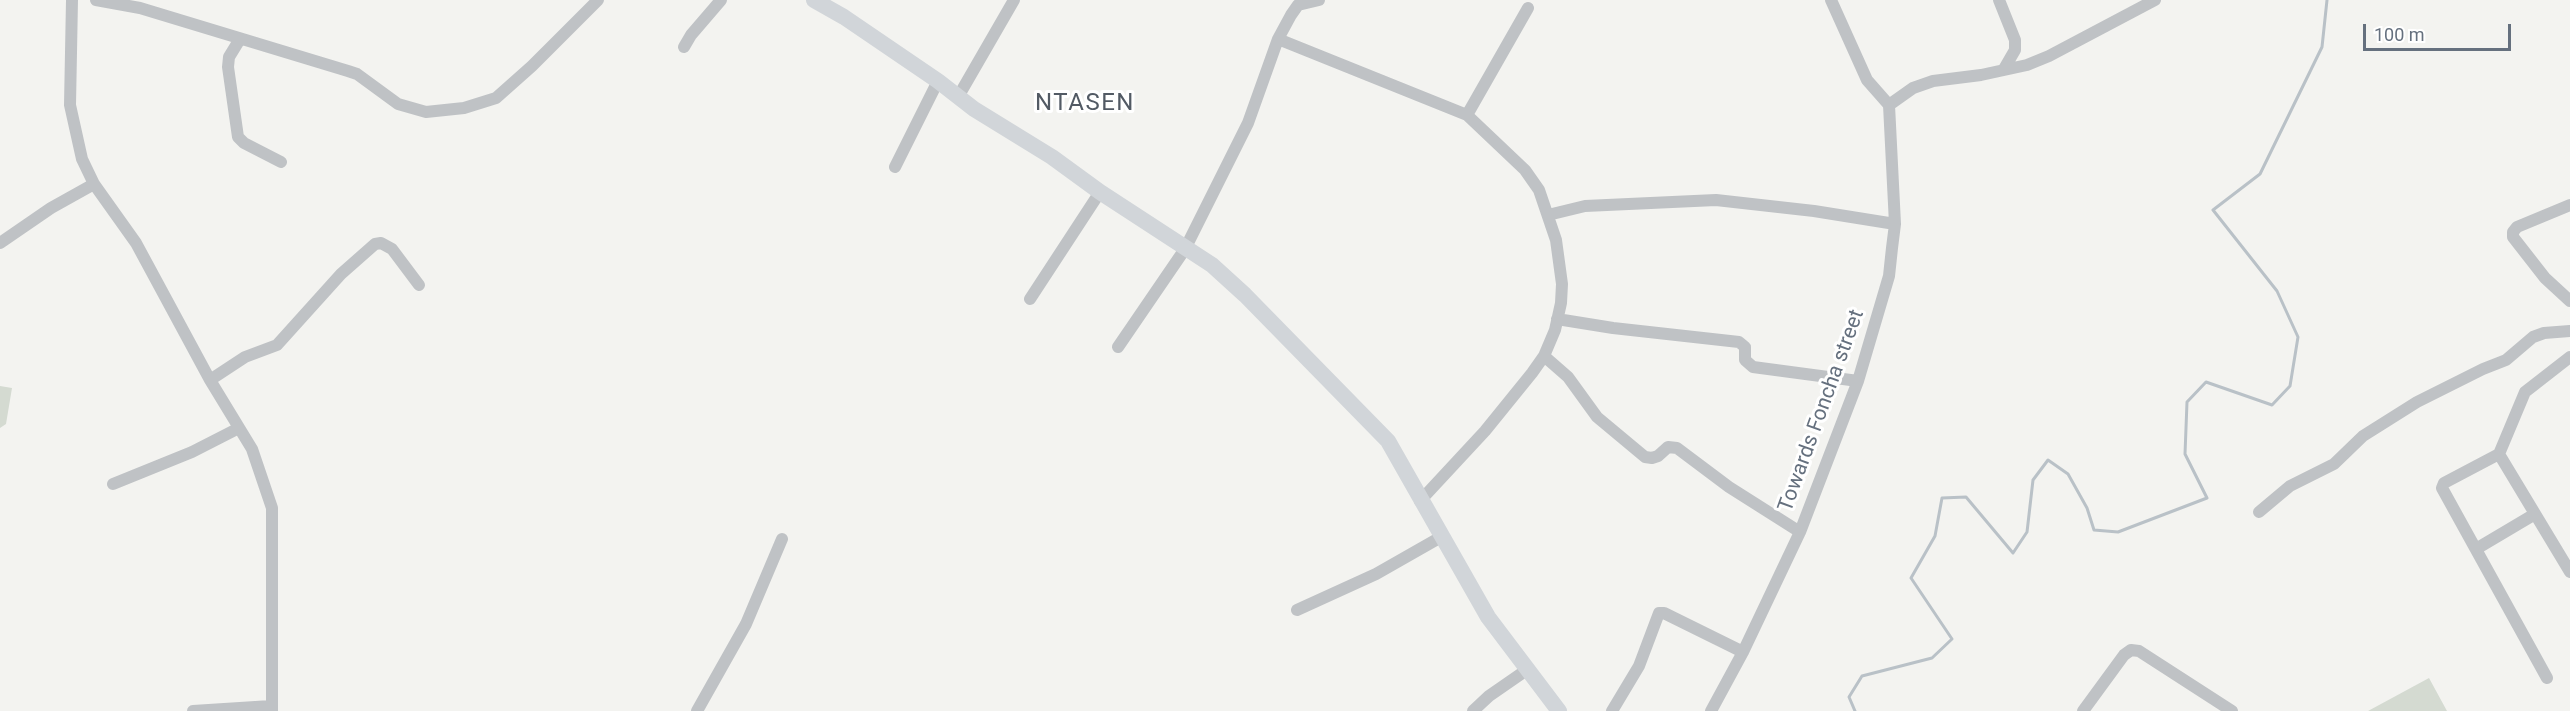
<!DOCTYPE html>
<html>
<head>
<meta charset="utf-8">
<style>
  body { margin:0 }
  #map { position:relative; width:2570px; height:711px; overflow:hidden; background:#f3f3f0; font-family:Roboto,sans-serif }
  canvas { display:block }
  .scale { position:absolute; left:2363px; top:24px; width:148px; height:27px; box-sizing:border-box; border:3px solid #65707e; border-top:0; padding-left:8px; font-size:18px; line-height:21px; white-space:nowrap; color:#65707e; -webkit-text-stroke:4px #fff; paint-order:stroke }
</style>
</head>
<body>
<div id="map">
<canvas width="2570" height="711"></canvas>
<div class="scale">100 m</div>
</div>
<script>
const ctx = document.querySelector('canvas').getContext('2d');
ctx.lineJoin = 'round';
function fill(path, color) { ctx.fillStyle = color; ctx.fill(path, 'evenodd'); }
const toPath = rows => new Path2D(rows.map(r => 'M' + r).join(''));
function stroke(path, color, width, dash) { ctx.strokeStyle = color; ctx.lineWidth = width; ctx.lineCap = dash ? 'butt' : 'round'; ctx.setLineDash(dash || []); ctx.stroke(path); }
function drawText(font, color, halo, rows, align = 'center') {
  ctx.font = font + ' Roboto,sans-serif'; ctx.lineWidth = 6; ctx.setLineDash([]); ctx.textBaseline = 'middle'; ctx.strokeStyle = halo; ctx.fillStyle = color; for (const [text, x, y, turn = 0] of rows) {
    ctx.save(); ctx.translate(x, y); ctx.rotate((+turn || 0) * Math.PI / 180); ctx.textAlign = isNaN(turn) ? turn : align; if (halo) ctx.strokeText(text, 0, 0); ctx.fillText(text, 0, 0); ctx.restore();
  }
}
const green = toPath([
  [0,386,12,388,6,424,0,428],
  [2429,678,2447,711,2368,711]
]);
const stream = toPath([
  [1855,711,1849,697,1862,676,1932,658,1952,639,1911,578,1935,536,1942,498,1966,497,2013,553,2027,532,2033,480,2048,460,2068,474,2087,508,2094,530,2118,532,2207,498,2185,454,2187,402,2206,382,2272,405,2290,386,2298,337,2277,291,2213,210,2260,174,2322,47,2327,0]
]);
const street = toPath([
  [72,0,70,105,82,159,94,184,136,243,210,380,252,449,272,508,272,711],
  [96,0,140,8,348,71,357,74,398,104,426,112,464,108,496,98,532,66,598,0],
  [1831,0,1867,80,1889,105],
  [1999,0,2015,40,2015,50,2004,69],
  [240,39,229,57,228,67,238,137,244,143,281,162],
  [1278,39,1467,115],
  [684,47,691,35,721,0],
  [958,97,1014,0],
  [895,167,938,81],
  [2570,205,2517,227,2513,232,2513,237,2545,278,2570,301],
  [1548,215,1585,206,1716,200,1814,211,1895,224],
  [0,243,51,208,94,184],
  [1030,299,1100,192],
  [1557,319,1613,328,1739,342,1745,347,1745,360,1753,367,1858,381],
  [1118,347,1185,249,1248,123,1278,39,1291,15,1298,5,1319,0],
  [1544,356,1568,377,1597,417,1645,457,1652,458,1658,456,1668,447,1677,448,1729,487,1800,532],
  [210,380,245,357,277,345,341,274,375,244,381,243,392,249,419,285],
  [2499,454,2570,572],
  [113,484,192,452,239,428],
  [1420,501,1485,431,1532,373,1544,356,1555,330,1561,303,1562,284,1556,240,1539,190,1525,170,1467,115,1528,8],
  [2259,512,2290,486,2334,464,2363,436,2417,402,2483,369,2506,360,2533,337,2544,333,2570,331],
  [2476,549,2535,514],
  [1297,610,1376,574,1441,537],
  [2547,678,2442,488,2444,483,2499,454,2525,392,2570,357],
  [193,711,271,706],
  [697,711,746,624,782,539],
  [1473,711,1489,696,1528,669],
  [1612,711,1639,666,1659,613,1664,613,1743,652],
  [1711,711,1743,652,1800,532,1858,381,1889,276,1892,248,1895,224,1889,105,1913,88,1933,81,1981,75,2027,65,2049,56,2155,0],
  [2083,711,2124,655,2131,650,2139,651,2232,711]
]);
const secondary = toPath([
  [814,0,844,17,938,81,974,109,1052,157,1100,192,1212,265,1245,295,1388,441,1488,617,1559,711]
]);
const streetNames = [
  ["Towards Foncha street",1822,411,-70]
];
const quarterNames = [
  ["NTASEN",1085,104]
];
fill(green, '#d4dad1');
stroke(stream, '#b9c1c7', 3);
stroke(street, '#bfc2c5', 12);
stroke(secondary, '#d1d5d9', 16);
drawText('21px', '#65707e', '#fff', streetNames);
ctx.letterSpacing = '1.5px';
drawText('24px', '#525a64', '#fff', quarterNames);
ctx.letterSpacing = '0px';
</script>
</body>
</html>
